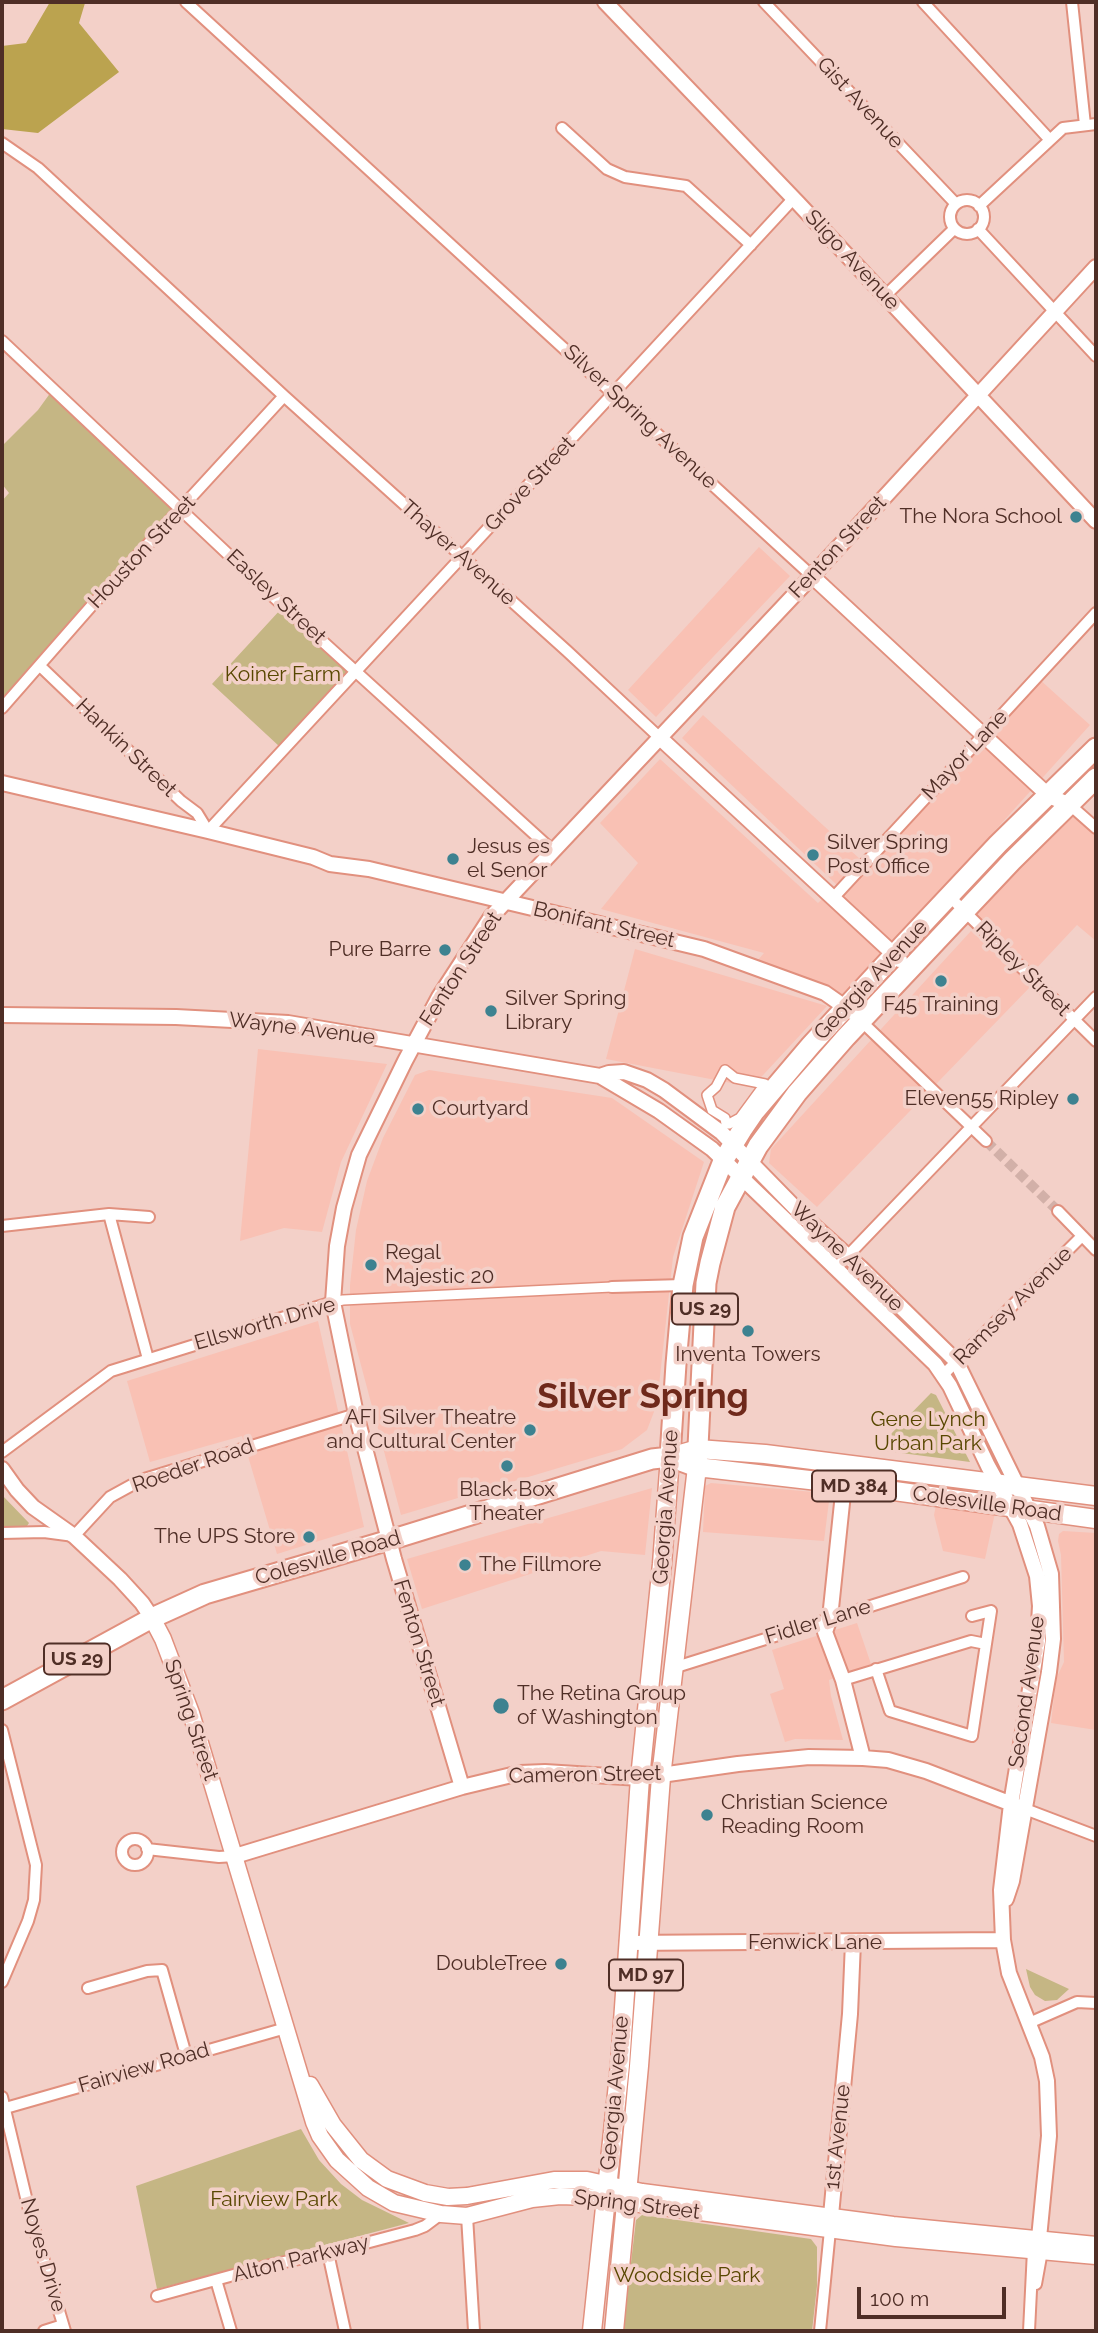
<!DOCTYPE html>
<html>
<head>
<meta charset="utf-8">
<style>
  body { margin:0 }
  #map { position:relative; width:1098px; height:2333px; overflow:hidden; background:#f3d0c8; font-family:Raleway,sans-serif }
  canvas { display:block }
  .frame { position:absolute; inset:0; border:4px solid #4f2e26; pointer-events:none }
  .scale { position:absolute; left:857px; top:2287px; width:149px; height:32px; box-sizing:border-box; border:4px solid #4f2e26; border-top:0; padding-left:9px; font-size:21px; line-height:24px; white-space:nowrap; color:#4f2e26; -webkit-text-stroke:5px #f3d0c8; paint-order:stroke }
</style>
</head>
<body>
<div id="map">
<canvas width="1098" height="2333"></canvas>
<div class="frame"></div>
<div class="scale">100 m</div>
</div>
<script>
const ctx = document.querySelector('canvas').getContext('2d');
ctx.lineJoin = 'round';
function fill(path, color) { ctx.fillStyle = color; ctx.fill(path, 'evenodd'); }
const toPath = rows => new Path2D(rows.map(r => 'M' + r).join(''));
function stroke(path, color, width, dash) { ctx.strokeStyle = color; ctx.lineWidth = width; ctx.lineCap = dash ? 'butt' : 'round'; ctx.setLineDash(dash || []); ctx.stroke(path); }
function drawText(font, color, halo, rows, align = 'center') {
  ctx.font = font + ' Raleway,sans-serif'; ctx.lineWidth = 7; ctx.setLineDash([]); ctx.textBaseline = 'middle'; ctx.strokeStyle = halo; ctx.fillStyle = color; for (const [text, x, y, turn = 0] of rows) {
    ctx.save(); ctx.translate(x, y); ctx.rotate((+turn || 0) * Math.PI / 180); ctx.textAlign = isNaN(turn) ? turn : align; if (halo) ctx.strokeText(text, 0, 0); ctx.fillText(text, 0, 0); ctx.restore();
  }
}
const built = toPath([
  [759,547,790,576,656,717,628,690],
  [1038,678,1090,725,846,996,758,960,764,953,601,909,638,863,600,823,660,759,818,903,837,885,682,738,703,715,861,860],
  [1073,815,1096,835,1096,941,1077,925,1032,973,977,917,977,912,1065,819],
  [971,931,1031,986,817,1207,769,1163,771,1149],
  [635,949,827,1006,752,1087,606,1059],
  [258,1049,387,1064,341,1162,322,1232,284,1228,240,1241],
  [429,1070,612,1098,704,1162,673,1257,657,1404,647,1430,622,1449,401,1515,350,1324,350,1285,356,1230,367,1181,383,1138,415,1075],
  [318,1321,364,1527,277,1554,242,1436,150,1462,127,1381],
  [711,1483,825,1493,829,1501,824,1541,703,1532,705,1486],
  [652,1488,645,1555,601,1551,422,1609,407,1559],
  [936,1505,995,1513,985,1559,943,1551,934,1515],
  [1063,1531,1096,1533,1096,1730,1051,1723,1056,1679,1064,1662,1061,1555,1058,1541,1059,1534],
  [857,1623,871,1664,829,1680,831,1696,843,1740,795,1739,785,1742,770,1694,784,1689,772,1650]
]);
const green = toPath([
  [51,392,174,510,2,706,2,501,9,493,2,484,2,446,38,410],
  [281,609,348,672,280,747,212,684],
  [931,1393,936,1395,970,1462,886,1451,888,1437],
  [2,1495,29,1523,27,1526,2,1526],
  [1026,1969,1069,1989,1057,2000,1045,2001,1035,1995,1030,1987],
  [301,2129,319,2160,341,2184,362,2200,409,2223,157,2289,136,2186],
  [642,2215,811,2239,817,2247,817,2286,812,2331,623,2331,636,2220]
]);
const forest = toPath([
  [50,2,84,2,85,3,79,23,119,72,38,133,2,129,2,46,26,43]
]);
const minorTunnel = toPath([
  [986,1141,1058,1211]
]);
const pedestrian = toPath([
  [725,1070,735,1078,765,1084,740,1118,729,1124,726,1124,725,1118,712,1110,707,1095,716,1087,725,1070],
  [333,1302,343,1300,612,1287]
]);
const minor = toPath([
  [186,2,812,576],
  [764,2,956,204],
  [923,2,1050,140],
  [1072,2,1085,125],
  [562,128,607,169,625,177,686,186,751,245],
  [2,143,38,168,284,396,567,651,659,737],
  '950 217a17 17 0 1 1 34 0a17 17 0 1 1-34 0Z',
  [979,206,1063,128,1096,124],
  [978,229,1096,356],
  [886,295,954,229],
  [2,341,266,590,552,850],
  [40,666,181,801,197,813,208,831,794,198],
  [2,708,94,603,284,396],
  [1070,805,1096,828],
  [949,896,1096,1041],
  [834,897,1096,613],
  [861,1021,986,1141],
  [1058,1211,1096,1250],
  [109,1214,148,1359],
  [2,1226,109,1214,149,1217],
  [836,1268,1096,997],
  [612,1287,683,1285],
  [943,1375,1082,1236],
  [2,1452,111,1371,333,1302],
  [2,1533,44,1532,74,1536,110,1497,141,1480,356,1414],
  [673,1668,963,1577],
  [876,1669,890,1711,972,1736,991,1611,972,1616],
  [843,1680,971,1641,986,1644],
  [2,1730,36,1865,34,1900,28,1921,2,1982],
  [1025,1809,1096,1836],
  '122 1852a13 13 0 1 1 26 0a13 13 0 1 1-26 0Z',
  [147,1849,219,1857,235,1856],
  [88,1988,147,1971,162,1970,186,2055],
  [1029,2023,1077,2002,1096,2003],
  [2,2097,30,2214,65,2331],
  [2,2109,286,2028],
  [467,2216,474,2331],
  [328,2253,345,2331],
  [216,2280,231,2331],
  [1036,2284,1042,2251],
  [157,2296,270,2265,328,2253,415,2230,425,2226,441,2214],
  [44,2331,63,2325],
  [820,2331,830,2230],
  [1029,2331,1033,2250]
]);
const tertiary = toPath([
  [605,2,798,203,1096,521],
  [812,576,1049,796,1070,805],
  [659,737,900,960],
  [2,783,208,831,313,857,330,864,369,869,704,949,825,993,852,1012],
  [2,1015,176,1017,288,1023,600,1076,659,1111,712,1149,935,1364,950,1386,988,1466,1020,1524,1037,1576,1040,1606,1038,1641,1011,1804,1001,1890,1003,1940,1009,1973,1042,2057,1047,2081,1049,2136,1039,2238,1042,2250],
  [600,1076,609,1073,624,1072,647,1080,664,1090,722,1133,804,1217,862,1269,957,1362,959,1367,1037,1526,1051,1574,1053,1639,1049,1672,1012,1881,1006,1899],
  [2,1469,17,1490,33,1507,74,1536,120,1579,142,1603,152,1618],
  [844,1484,830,1618,825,1632,843,1680,863,1758],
  [462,1787,394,1559,356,1414,333,1302,337,1246,344,1208,359,1155,405,1061,439,997,491,917,812,576,1096,267],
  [235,1856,462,1787,520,1773,545,1772,640,1778,738,1764,809,1757,863,1758,888,1760,926,1771,1017,1806],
  [627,1943,1003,1940],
  [830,2226,850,2014,853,1942]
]);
const secondary = toPath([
  [152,1618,163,1639,191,1713,314,2122,320,2136,337,2160,368,2188,394,2203,441,2214,467,2216,532,2199,560,2196,588,2197,896,2238,1096,2256],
  [310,2085,333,2125,361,2160,387,2179,425,2193,448,2197,467,2196,554,2180,587,2180,642,2192,893,2225,1096,2245]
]);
const primary = toPath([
  [592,2331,620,2065,640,1778,662,1564,670,1457,698,1449,765,1454,1096,1496],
  [614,2331,639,2066,661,1777,697,1467,844,1484,1096,1519]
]);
const trunk = toPath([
  [670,1457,676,1364,683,1285,693,1237,723,1161,742,1130,755,1111,811,1045,903,945,998,844,1096,748],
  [2,1700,152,1618,205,1594,403,1536,652,1459,670,1457,697,1467,706,1283,710,1263,725,1207,758,1146,797,1093,846,1037,1012,861,1096,778]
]);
const markers = [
  [1076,517,7,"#3d8290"],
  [813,855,7,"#3d8290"],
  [453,859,7,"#3d8290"],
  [445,950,7,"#3d8290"],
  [941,981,7,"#3d8290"],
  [491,1011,7,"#3d8290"],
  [1073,1099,7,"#3d8290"],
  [418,1109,7,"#3d8290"],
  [371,1265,7,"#3d8290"],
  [748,1331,7,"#3d8290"],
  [530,1430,7,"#3d8290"],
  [507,1466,7,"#3d8290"],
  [309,1537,7,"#3d8290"],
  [465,1565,7,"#3d8290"],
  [501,1706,9,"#3d8290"],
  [707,1815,7,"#3d8290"],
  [561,1964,7,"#3d8290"]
];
const shields = [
  [705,1309,66],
  [854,1486,84],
  [77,1659,66],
  [646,1975,74]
];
const shieldNames = [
  ["US 29",705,1309],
  ["MD 384",854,1486],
  ["US 29",77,1659],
  ["MD 97",646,1975]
];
const streetNames = [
  ["Gist Avenue",860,103,47],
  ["Sligo Avenue",852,260,47],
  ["Silver Spring Avenue",640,417,43],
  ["Grove Street",530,484,-47],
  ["Fenton Street",838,547,-47],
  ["Houston Street",142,552,-47],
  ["Thayer Avenue",458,553,42],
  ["Easley Street",276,597,43],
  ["Hankin Street",126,748,44],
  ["Mayor Lane",965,755,-47],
  ["Bonifant Street",604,925,13],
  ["Fenton Street",461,969,-57],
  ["Ripley Street",1023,969,45],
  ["Georgia Avenue",871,980,-47],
  ["Wayne Avenue",302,1029,7],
  ["Wayne Avenue",847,1257,44],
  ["Ramsey Avenue",1013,1306,-45],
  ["Ellsworth Drive",265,1324,-16],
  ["Roeder Road",193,1466,-19],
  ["Colesville Road",987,1504,8],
  ["Georgia Avenue",666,1507,-86],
  ["Colesville Road",328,1558,-16],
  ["Fidler Lane",818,1622,-17],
  ["Fenton Street",419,1643,73],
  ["Second Avenue",1027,1692,-82],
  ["Spring Street",191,1720,71],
  ["Cameron Street",585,1775,-1],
  ["Fenwick Lane",815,1943],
  ["Fairview Road",144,2068,-16],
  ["Georgia Avenue",615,2093,-85],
  ["1st Avenue",838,2137,-84],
  ["Spring Street",637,2205,7],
  ["Noyes Drive",43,2255,74],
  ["Alton Parkway",301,2259,-14]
];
const poiNames = [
  ["The Nora School",1062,517,"right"],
  ["Silver Spring",827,843],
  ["Post Office",827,867],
  ["Jesus es",467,847],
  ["el Senor",467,871],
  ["Pure Barre",431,950,"right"],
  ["Silver Spring",505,999],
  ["Library",505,1023],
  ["F45 Training",941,1005,"center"],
  ["Eleven55 Ripley",1059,1099,"right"],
  ["Courtyard",432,1109],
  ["Regal",385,1253],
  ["Majestic 20",385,1277],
  ["Inventa Towers",748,1355,"center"],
  ["AFI Silver Theatre",516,1418,"right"],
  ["and Cultural Center",516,1442,"right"],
  ["Black Box",507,1490,"center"],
  ["Theater",507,1514,"center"],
  ["The UPS Store",295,1537,"right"],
  ["The Fillmore",479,1565],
  ["The Retina Group",517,1694],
  ["of Washington",517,1718],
  ["Christian Science",721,1803],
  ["Reading Room",721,1827],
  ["DoubleTree",547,1964,"right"]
];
const parkNames = [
  ["Koiner Farm",283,675],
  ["Gene Lynch",928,1420],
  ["Urban Park",928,1444],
  ["Fairview Park",274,2200],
  ["Woodside Park",687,2276]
];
const townNames = [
  ["Silver Spring",643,1397]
];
fill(built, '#f9c1b4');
fill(green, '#c5b684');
fill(forest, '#bba34f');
stroke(minorTunnel, '#d2b0a8', 10, [10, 5]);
stroke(pedestrian, '#e1907e', 12);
stroke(minor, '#e1907e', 14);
stroke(tertiary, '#e1907e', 18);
stroke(secondary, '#e1907e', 19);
stroke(primary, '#e1907e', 21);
stroke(trunk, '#e1907e', 23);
stroke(pedestrian, '#fff', 9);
stroke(minor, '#fff', 10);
stroke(tertiary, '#fff', 14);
stroke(secondary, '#fff', 16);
stroke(primary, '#fff', 18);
stroke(trunk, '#fff', 19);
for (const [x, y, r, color] of markers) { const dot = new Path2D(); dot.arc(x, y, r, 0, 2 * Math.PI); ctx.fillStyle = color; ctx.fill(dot); stroke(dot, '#f3d0c8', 2.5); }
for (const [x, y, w] of shields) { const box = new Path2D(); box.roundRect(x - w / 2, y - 15.5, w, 31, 5); ctx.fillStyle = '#f3d0c8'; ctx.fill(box); stroke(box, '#4f2e26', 2); }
drawText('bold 19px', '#4f2e26', null, shieldNames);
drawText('21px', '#4f2e26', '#f3d0c8', streetNames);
drawText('21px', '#4f2e26', '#f3d0c8', poiNames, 'left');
drawText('21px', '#584701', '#f3d0c8', parkNames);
drawText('bold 35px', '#6f291b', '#f3d0c8', townNames);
</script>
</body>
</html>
